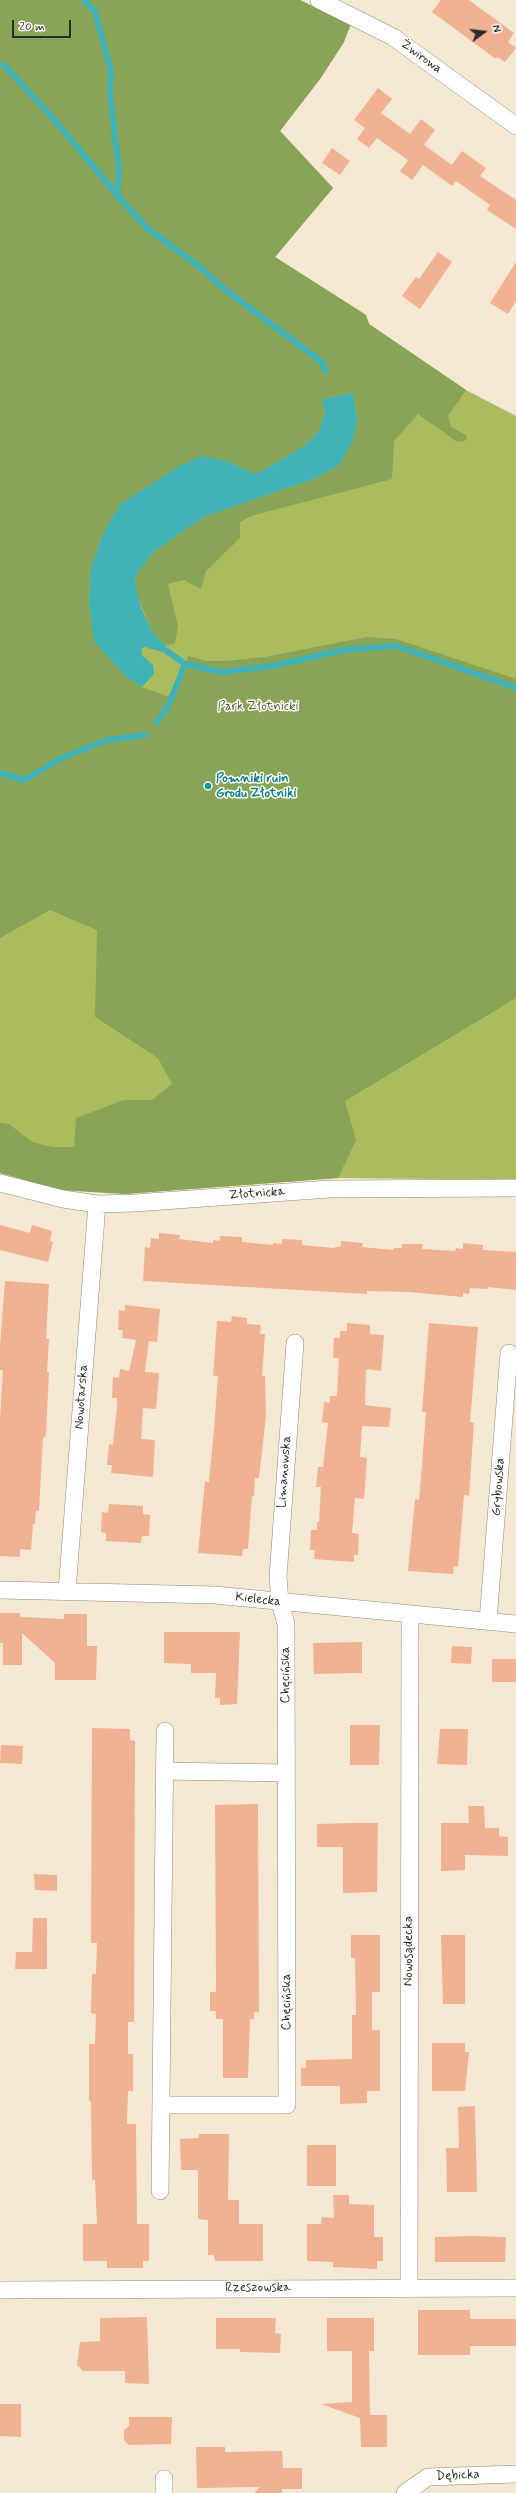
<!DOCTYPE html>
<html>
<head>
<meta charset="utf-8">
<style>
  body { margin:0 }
  #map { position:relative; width:516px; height:2493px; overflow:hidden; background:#f5e8d2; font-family:Mynerve,sans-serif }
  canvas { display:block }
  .north { position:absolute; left:464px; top:12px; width:40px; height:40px; -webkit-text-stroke:3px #fdfcf7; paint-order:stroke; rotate:75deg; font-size:11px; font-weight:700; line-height:16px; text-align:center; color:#2b2b2b }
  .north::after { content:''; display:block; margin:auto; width:14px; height:18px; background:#2b2b2b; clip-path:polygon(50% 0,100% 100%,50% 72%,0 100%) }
  .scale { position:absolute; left:12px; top:20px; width:59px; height:18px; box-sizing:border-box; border:2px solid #2b2b2b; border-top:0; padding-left:5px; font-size:12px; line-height:14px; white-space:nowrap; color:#2b2b2b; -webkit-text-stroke:3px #fdfcf7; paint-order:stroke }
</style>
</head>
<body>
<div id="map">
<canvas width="516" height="2493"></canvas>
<div class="north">N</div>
<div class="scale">20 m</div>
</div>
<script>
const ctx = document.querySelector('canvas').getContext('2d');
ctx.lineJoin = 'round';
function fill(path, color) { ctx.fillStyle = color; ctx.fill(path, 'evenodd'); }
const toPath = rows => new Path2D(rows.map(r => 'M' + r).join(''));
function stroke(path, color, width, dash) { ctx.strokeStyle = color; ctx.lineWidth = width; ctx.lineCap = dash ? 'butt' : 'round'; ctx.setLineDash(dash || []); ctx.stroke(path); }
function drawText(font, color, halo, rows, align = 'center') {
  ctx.font = font + ' Mynerve,sans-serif'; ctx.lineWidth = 3; ctx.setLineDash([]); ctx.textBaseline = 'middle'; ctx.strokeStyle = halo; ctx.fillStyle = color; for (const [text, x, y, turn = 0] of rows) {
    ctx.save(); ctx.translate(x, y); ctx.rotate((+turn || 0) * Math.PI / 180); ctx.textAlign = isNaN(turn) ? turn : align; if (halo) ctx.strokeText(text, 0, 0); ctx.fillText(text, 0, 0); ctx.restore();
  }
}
const green = toPath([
  [0,0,300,0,344,42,320,79,280,131,333,188,275,257,366,315,369,324,466,390,516,416,516,1180,338,1178,124,1194,0,1173]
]);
const forest = toPath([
  [0,0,300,0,351,24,344,42,320,79,280,131,333,188,275,257,366,315,369,324,466,390,448,416,451,427,466,435,467,439,462,442,456,441,418,414,394,441,392,479,251,516,240,522,240,538,206,571,201,589,184,580,168,584,178,626,175,643,165,646,152,631,138,598,135,584,136,575,153,552,204,517,316,478,338,465,353,441,357,422,353,393,322,399,325,412,319,431,304,446,262,471,254,474,227,461,178,467,120,504,102,536,91,568,89,600,95,641,124,675,142,687,166,696,175,693,185,669,188,656,206,661,227,661,265,657,367,637,396,639,516,679,516,998,345,1101,356,1140,338,1178,124,1194,59,1190,0,1173,0,1123,9,1124,32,1142,52,1147,74,1147,76,1118,124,1100,152,1100,172,1084,158,1058,95,1017,97,930,50,910,0,938]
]);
const water = toPath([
  [353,393,357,422,353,441,339,465,316,478,204,517,153,552,136,575,135,584,141,608,152,631,165,646,164,649,162,652,145,647,141,649,142,655,153,665,154,674,142,687,124,675,94,641,89,600,91,568,102,536,120,504,178,467,201,456,227,461,254,474,262,471,304,446,319,431,325,412,322,399]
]);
const stream = toPath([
  [84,0,95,12,111,71,110,94,119,170,117,195,147,228,200,267,223,288,322,362,325,371],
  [4,65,52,117,117,195],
  [164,649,185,664,221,672,273,666,343,650,397,646,516,688],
  [157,723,170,702,185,664],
  [0,773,24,780,64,757,107,740,145,735]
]);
const building = toPath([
  [441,0,469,0,514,33,508,42,516,48,505,62,497,57,496,59,432,12],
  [378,88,392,99,381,113,410,134,421,119,435,130,424,145,452,165,462,151,486,168,480,176,516,200,516,229,487,210,490,205,456,181,452,186,423,165,412,180,400,171,408,160,377,138,369,148,357,139,365,128,354,120],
  [332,148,350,161,340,175,322,163],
  [438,252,452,262,420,309,402,296,416,277,419,279],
  [516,262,516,301,508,314,490,303],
  [0,1225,30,1233,32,1225,52,1231,50,1241,53,1242,48,1262,0,1250],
  [159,1233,180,1235,179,1239,213,1243,213,1240,220,1241,220,1236,242,1237,242,1242,273,1245,273,1243,282,1244,282,1239,302,1240,302,1245,333,1248,341,1246,341,1241,363,1243,362,1247,393,1250,394,1248,402,1248,402,1244,423,1244,422,1249,455,1251,456,1248,463,1249,463,1243,483,1245,483,1250,516,1252,516,1290,488,1287,488,1289,470,1288,469,1294,463,1293,463,1297,409,1292,367,1291,367,1294,143,1281,145,1247,150,1248,151,1238,159,1239],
  [5,1281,49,1284,46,1339,49,1339,47,1372,49,1372,46,1433,45,1437,43,1437,39,1511,36,1511,35,1524,33,1524,31,1550,20,1549,20,1557,0,1556,0,1421,3,1370,0,1370,0,1346],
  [125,1305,160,1309,157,1342,149,1341,145,1372,159,1373,156,1409,143,1408,141,1439,155,1440,153,1477,111,1473,112,1465,107,1465,109,1444,113,1445,117,1406,117,1398,112,1398,113,1377,119,1378,120,1369,129,1371,136,1340,122,1338,123,1330,118,1330,119,1310,125,1311],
  [232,1316,247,1318,247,1324,261,1325,260,1334,265,1334,262,1376,265,1376,266,1416,259,1478,255,1478,254,1496,252,1496,248,1549,243,1549,242,1556,198,1553,205,1481,209,1482,214,1429,218,1376,213,1376,217,1321,231,1322],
  [347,1323,370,1325,370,1334,384,1335,381,1371,366,1369,365,1405,391,1408,389,1427,362,1426,360,1457,367,1458,364,1499,355,1498,352,1533,359,1534,358,1555,354,1555,354,1562,314,1559,315,1550,310,1550,311,1530,317,1530,317,1522,319,1522,321,1487,316,1487,318,1467,323,1467,328,1423,322,1422,324,1402,330,1403,330,1396,337,1396,339,1358,333,1358,334,1338,340,1338,340,1331,347,1331],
  [429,1323,478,1327,470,1422,474,1423,469,1496,464,1495,458,1567,454,1566,453,1574,408,1571,415,1499,419,1500,422,1464,426,1412,422,1412],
  [109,1504,143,1506,143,1514,150,1515,149,1536,142,1536,141,1543,106,1541,106,1533,101,1532,102,1512,108,1513],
  [0,1613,20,1613,20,1617,64,1619,64,1614,87,1614,87,1646,97,1646,96,1680,55,1680,55,1663,22,1633,22,1665,3,1665,3,1643,0,1643],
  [164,1632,240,1632,237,1704,220,1705,220,1698,215,1698,216,1673,191,1673,191,1664,164,1663],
  [362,1642,362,1673,314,1674,313,1643],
  [452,1646,472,1647,471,1664,451,1663],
  [492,1659,516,1659,516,1682,492,1682],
  [350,1725,380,1725,379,1765,350,1765],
  [92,1728,130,1729,130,1740,135,1741,134,2022,128,2022,128,2054,133,2054,133,2091,128,2091,127,2124,136,2124,137,2224,149,2224,149,2261,143,2261,143,2268,107,2268,107,2261,83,2261,83,2224,97,2224,95,2180,92,2180,91,2101,89,2101,89,2044,95,2044,96,2014,91,2013,92,1974,96,1974,97,1943,91,1943],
  [440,1729,468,1729,467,1765,437,1764],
  [1,1745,23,1746,22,1764,0,1763],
  [258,1804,259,2012,254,2012,254,2019,250,2019,248,2078,223,2078,223,2019,216,2019,216,2011,210,2011,210,1992,216,1992,215,1805],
  [468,1806,484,1806,485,1828,499,1828,499,1836,508,1837,508,1856,465,1855,465,1870,441,1871,441,1823,469,1823],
  [354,1823,378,1823,377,1892,343,1893,343,1847,317,1847,317,1824],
  [34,1874,57,1875,57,1891,35,1890],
  [33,1918,47,1918,47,1969,15,1969,16,1952,32,1952],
  [351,1935,380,1935,380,1992,372,1992,372,2030,380,2030,380,2091,367,2091,367,2103,340,2104,340,2086,301,2086,301,2068,306,2068,306,2060,352,2059,352,2015,356,2015,355,1958,351,1958],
  [441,1935,465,1935,465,2004,443,2004],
  [432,2043,465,2043,465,2052,469,2052,465,2091,432,2091],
  [475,2106,477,2192,447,2192,446,2148,459,2148,458,2107],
  [199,2134,229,2134,228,2200,239,2200,239,2224,263,2224,263,2261,215,2261,214,2255,208,2255,208,2220,198,2219,198,2170,181,2170,180,2139,199,2138],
  [307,2145,336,2145,336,2186,307,2186],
  [333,2195,349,2195,349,2204,374,2205,374,2237,383,2237,383,2261,377,2261,377,2269,333,2267,333,2262,307,2261,307,2224,321,2224,322,2217,334,2218],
  [472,2236,506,2237,505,2262,435,2262,435,2237],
  [418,2310,470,2310,470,2319,516,2319,516,2346,470,2346,470,2355,418,2355],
  [147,2317,149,2384,125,2383,125,2371,83,2371,77,2365,80,2342,100,2341,100,2318],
  [216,2318,276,2318,275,2333,281,2334,280,2353,240,2352,240,2349,216,2349],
  [327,2318,374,2318,374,2351,369,2351,370,2415,387,2415,387,2447,361,2447,360,2418,321,2404,352,2402,352,2351,327,2351],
  [0,2404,21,2404,21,2437,0,2436],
  [129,2417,172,2417,171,2444,129,2445,124,2440,124,2430,129,2426],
  [196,2447,225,2447,225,2452,282,2451,283,2468,302,2468,302,2489,282,2489,282,2493,254,2493,260,2487,197,2488]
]);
const street = toPath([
  [319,0,393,37,516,126],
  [0,1183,63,1199,97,1204,135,1203,329,1189,516,1188],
  [0,1590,215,1595,516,1624],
  [67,1591,97,1204],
  [488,1621,509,1353],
  [164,1771,286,1773],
  [161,2105,287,2105,286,1624,280,1602,278,1577,295,1343],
  [160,2191,165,1731],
  [409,2288,410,1614],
  [0,2290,516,2288],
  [164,2479,164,2493],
  [405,2493,428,2477,516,2474]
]);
const markers = [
  [208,786,4,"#0f9aa8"]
];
const streetNames = [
  ["Żwirowa",421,57,36],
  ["Złotnicka",257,1194,-4],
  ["Nowotarska",82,1397,-86],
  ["Limanowska",285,1472,-86],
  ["Grybowska",499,1487,-86],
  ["Kielecka",258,1600,6],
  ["Chęcińska",286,1675,-90],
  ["Nowosądecka",409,1951,-90],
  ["Chęcińska",287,2002,-90],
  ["Rzeszowska",258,2288],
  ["Dębicka",458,2476,-3]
];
const parkNames = [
  ["Park Złotnicki",258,707]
];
const cultureNames = [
  ["Pomniki ruin",216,779],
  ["Grodu Złotniki",216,794]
];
fill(green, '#abbc5f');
fill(forest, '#88a456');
fill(water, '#40b1b7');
stroke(stream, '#40b1b7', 6);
fill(building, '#f0b293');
stroke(street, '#908a7e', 18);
stroke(street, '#fff', 17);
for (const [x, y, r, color] of markers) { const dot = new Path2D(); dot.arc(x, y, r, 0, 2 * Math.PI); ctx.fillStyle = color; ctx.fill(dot); stroke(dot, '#fdfcf7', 1.5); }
drawText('13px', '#2b2b2b', '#fdfcf7', streetNames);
drawText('13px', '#585e3d', '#fdfcf7', parkNames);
drawText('bold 13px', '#0d838f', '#fdfcf7', cultureNames, 'left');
</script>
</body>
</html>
